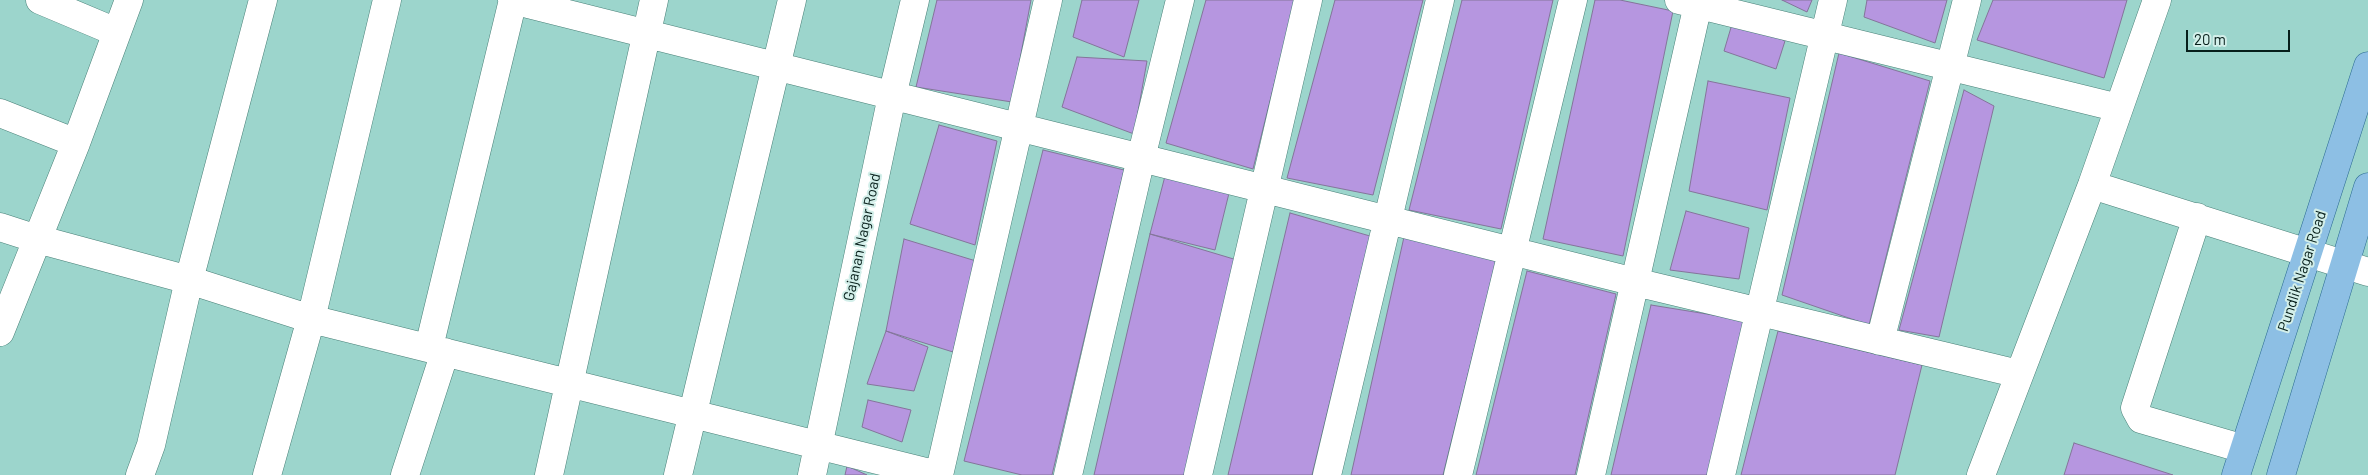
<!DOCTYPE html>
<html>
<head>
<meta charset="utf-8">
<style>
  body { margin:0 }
  #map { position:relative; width:2368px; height:475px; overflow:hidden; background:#9cd5cc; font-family:Barlow,sans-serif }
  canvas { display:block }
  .scale { position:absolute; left:2186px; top:30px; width:104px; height:22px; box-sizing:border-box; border:2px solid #061e1a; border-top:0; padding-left:6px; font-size:15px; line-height:18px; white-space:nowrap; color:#061e1a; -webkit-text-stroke:4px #d3efea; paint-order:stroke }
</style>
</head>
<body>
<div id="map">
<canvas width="2368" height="475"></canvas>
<div class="scale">20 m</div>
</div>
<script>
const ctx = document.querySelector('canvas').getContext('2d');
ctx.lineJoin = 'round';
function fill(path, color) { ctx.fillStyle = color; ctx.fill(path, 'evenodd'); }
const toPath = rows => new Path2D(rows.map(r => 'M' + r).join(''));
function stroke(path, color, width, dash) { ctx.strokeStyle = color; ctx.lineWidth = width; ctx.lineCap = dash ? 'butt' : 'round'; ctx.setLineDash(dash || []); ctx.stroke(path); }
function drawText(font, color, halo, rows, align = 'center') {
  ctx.font = font + ' Barlow,sans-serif'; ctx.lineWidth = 4; ctx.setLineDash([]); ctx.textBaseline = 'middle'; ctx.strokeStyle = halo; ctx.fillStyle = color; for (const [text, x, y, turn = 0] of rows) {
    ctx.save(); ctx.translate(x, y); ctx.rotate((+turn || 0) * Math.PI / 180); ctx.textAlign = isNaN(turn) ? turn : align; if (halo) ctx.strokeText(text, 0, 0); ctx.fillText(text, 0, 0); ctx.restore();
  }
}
const building = toPath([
  [937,0,1031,0,1012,102,916,87,937,0],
  [1082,0,1139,0,1124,57,1073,37,1082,0],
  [1206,0,1295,0,1253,169,1166,143,1206,0],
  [1335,0,1423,0,1373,195,1287,178,1335,0],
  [1462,0,1553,0,1501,229,1409,210,1462,0],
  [1595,0,1620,0,1673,11,1623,256,1543,239,1595,0],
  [1782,0,1812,0,1807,12,1782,0],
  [1867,0,1947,0,1935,43,1864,17,1867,0],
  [1993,0,2127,0,2104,78,1977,40,1993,0],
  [1735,14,1785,41,1776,69,1724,51,1735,14],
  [1839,53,1930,81,1869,325,1782,295,1839,53],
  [1077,57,1147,61,1134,134,1062,107,1077,57],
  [1708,81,1790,98,1767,210,1689,191,1708,81],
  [1964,90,1994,106,1939,337,1899,330,1964,90],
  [939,125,997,141,975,245,910,224,939,125],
  [1043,150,1124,170,1052,475,1022,475,964,461,1043,150],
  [1165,176,1232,181,1215,250,1150,234,1165,176],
  [1686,211,1749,228,1739,279,1670,270,1686,211],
  [1290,213,1370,236,1312,475,1228,475,1290,213],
  [1150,234,1247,263,1187,475,1094,475,1150,234],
  [1404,237,1496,261,1443,475,1351,475,1404,237],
  [904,239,976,261,953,352,886,331,904,239],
  [1527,271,1616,294,1575,475,1476,475,1527,271],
  [1651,305,1744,320,1708,475,1611,475,1651,305],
  [886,331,928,347,914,391,867,384,886,331],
  [1778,331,1922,365,1895,475,1741,475,1778,331],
  [868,400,911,410,902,442,862,427,868,400],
  [2074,443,2173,475,2064,475,2074,443],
  [847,466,867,475,845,475,847,466]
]);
const minor = toPath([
  [40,0,116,32],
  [512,0,1635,282,2019,374],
  [1679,0,2119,108],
  [0,113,76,143],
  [2092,185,2368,272],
  [2197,217,2135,408,2141,419,2244,449],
  [0,227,37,239,189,280,311,319,938,475],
  [0,332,76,143,129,0],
  [1880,341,1967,0],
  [429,347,513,0],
  [140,475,151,445,189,280,263,0],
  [267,475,311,319,387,0],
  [405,475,445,352],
  [549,475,654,0],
  [678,475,792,0],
  [812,475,892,96,915,0],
  [939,475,1048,0],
  [1068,475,1141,158,1180,0],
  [1198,475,1308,0],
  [1327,475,1440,0],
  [1458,475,1573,0],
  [1591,475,1699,0],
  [1721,475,1833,0],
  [1981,475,2092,185,2157,0]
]);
const major = toPath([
  [2236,475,2368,66],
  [2281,475,2368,187]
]);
const streetNames = [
  ["Gajanan Nagar Road",862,237,-78],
  ["Pundlik Nagar Road",2302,271,-72]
];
fill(building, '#b696e0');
stroke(building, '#84749a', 1);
stroke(minor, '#498078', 29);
stroke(major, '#2c6b92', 29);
stroke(minor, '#fff', 28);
stroke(major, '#8dbfe4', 28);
drawText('15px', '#061e1a', '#d3efea', streetNames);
</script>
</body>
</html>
